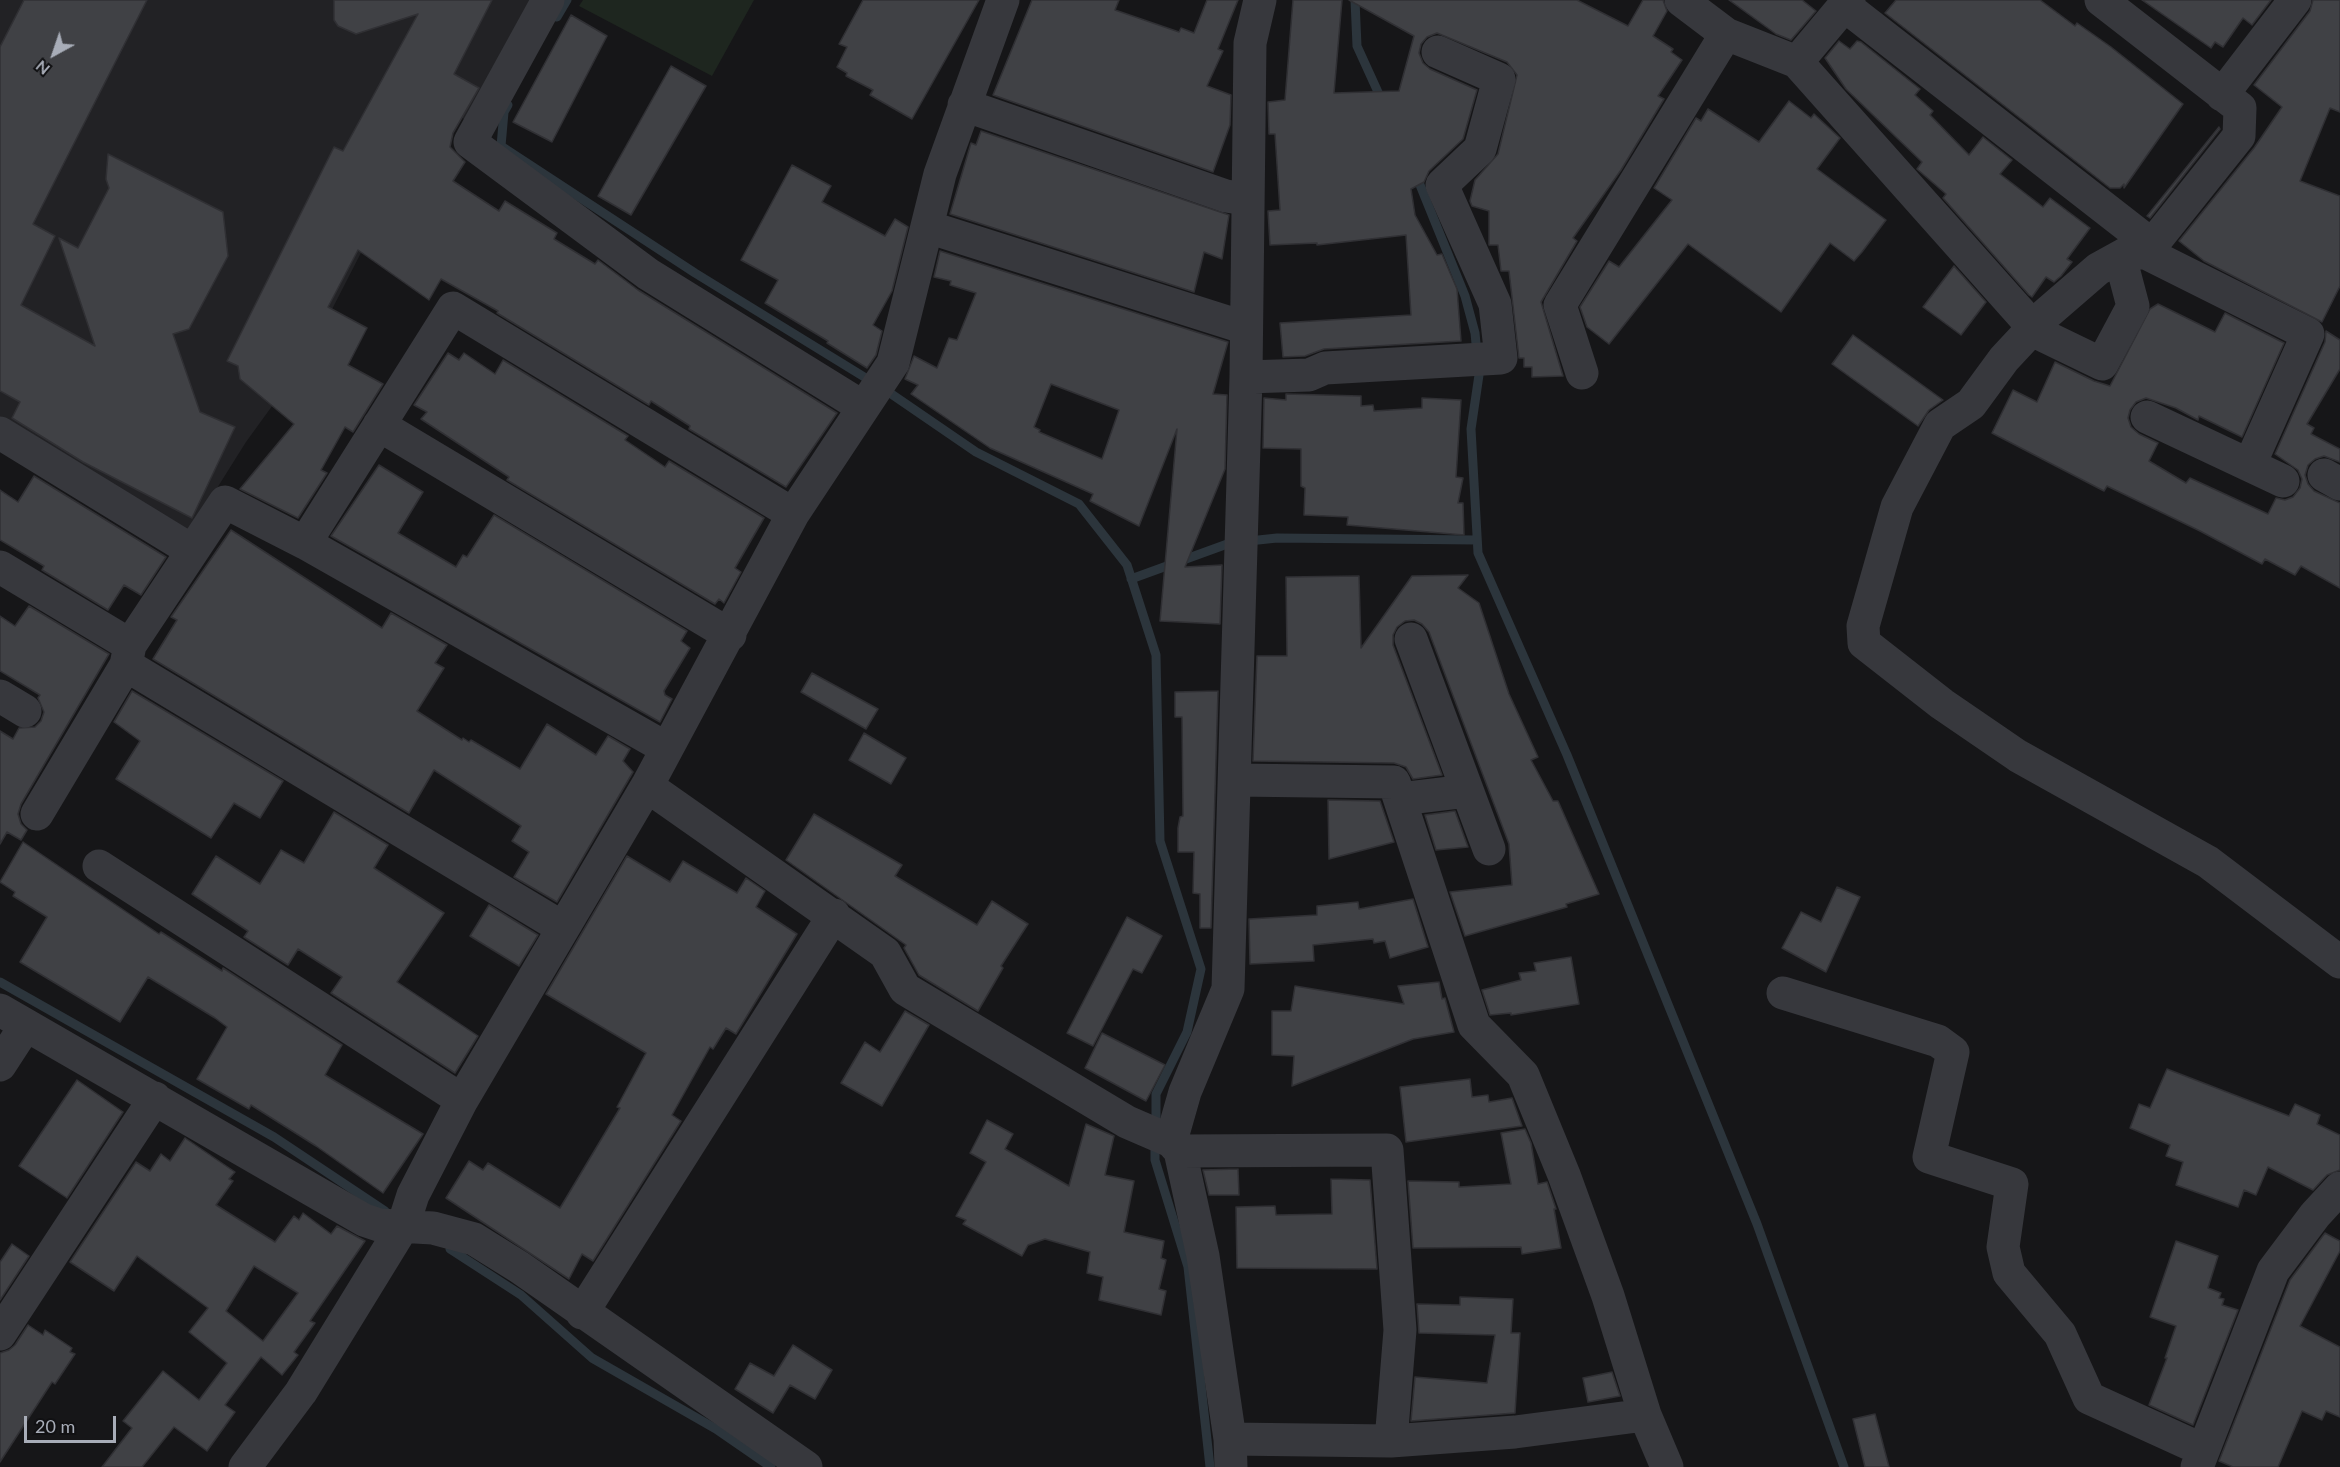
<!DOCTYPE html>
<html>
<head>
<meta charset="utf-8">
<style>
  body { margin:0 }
  #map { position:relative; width:2340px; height:1467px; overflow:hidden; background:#161618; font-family:Lato,sans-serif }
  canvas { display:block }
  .north { position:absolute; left:24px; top:24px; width:60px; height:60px; -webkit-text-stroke:4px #111113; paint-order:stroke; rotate:220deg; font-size:16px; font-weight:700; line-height:24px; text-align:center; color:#a8adb8 }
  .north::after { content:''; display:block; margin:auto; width:21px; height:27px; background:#a8adb8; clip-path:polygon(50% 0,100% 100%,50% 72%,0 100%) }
  .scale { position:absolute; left:24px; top:1416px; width:92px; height:27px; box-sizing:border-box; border:3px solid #a8adb8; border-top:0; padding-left:8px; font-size:18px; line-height:21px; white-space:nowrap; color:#a8adb8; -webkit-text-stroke:4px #111113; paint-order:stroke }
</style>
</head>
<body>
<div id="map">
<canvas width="2340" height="1467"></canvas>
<div class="north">N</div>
<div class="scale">20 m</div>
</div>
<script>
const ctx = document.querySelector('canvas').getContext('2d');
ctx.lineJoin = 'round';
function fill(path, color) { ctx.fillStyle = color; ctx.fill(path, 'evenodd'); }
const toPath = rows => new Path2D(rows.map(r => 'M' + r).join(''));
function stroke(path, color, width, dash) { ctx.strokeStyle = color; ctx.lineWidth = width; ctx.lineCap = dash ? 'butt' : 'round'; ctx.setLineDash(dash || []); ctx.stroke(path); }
const built = toPath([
  [0,0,538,0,471,124,461,117,365,245,307,358,246,442,192,528,175,532,0,424]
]);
const green = toPath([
  [583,0,754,0,712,76,579,6]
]);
const stream = toPath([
  [1355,0,1357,46,1383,103],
  [557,17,567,0],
  [508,105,504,112,501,146,695,273,887,391,976,452,1079,504,1127,565,1156,655,1160,841,1201,969,1187,1032,1156,1094,1156,1129],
  [1416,175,1465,296,1475,333,1479,375,1471,429,1478,553,1567,755,1757,1224,1844,1467],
  [1131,579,1230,543,1277,538,1477,540],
  [0,982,274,1137,385,1211],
  [1155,1142,1155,1160,1188,1267,1210,1467],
  [450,1249,521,1295,592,1358,716,1429,771,1467]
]);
const building = toPath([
  [24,0,147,0,33,224,55,236,21,305,95,346,59,238,78,248,109,188,106,179,108,154,223,212,228,256,189,329,173,334,200,412,235,427,192,518,83,462,12,418,20,402,0,391,0,47,24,0],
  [334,0,492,0,454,74,479,88,453,133,450,147,465,162,453,181,499,211,505,201,557,233,554,239,595,264,598,260,638,290,837,413,786,487,689,429,690,426,651,401,649,405,497,313,498,311,441,279,429,300,358,250,328,307,367,328,348,365,383,384,353,432,345,427,321,470,327,473,298,518,240,489,294,424,240,379,238,366,227,361,334,147,343,151,418,14,356,34,338,26,334,20,334,0],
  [863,0,979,0,912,119,870,95,873,90,846,76,847,73,837,67,847,47,839,44,863,0],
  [1032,0,1119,0,1115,10,1179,32,1181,28,1194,33,1207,0,1238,0,1218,49,1223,51,1207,86,1231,95,1230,125,1213,172,993,95,1032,0],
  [1293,0,1342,0,1334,93,1399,91,1414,36,1349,0,1577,0,1628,26,1643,0,1663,0,1667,11,1653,36,1673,49,1671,52,1682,60,1658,96,1664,99,1621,170,1573,238,1577,241,1541,302,1563,376,1532,377,1532,367,1524,367,1524,358,1519,358,1509,271,1501,271,1498,245,1489,245,1489,211,1472,206,1470,201,1475,180,1498,154,1517,75,1507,62,1437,33,1427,37,1421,44,1419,53,1423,63,1430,69,1477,90,1463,139,1429,171,1424,182,1411,189,1415,215,1437,255,1442,254,1457,289,1461,341,1324,349,1305,356,1283,357,1280,323,1411,315,1406,235,1317,245,1317,243,1270,245,1268,211,1280,210,1275,134,1269,134,1268,102,1285,100,1293,0],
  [1729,0,1802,0,1816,11,1791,40,1776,34,1729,0],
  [1896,0,2040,0,2075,26,2077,23,2111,47,2183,104,2124,188,2124,184,2120,188,2110,188,1885,13,1896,0],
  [2142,0,2271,0,2252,25,2243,18,2223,47,2215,42,2211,48,2142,0],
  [2313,0,2340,0,2340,112,2330,108,2300,181,2340,196,2340,286,2322,322,2204,261,2179,241,2254,148,2282,107,2254,85,2310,11,2313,0],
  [571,15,607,36,552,142,513,122,571,15],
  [1839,41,1850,49,1857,41,1861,42,1920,89,1915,95,1933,111,1930,115,1969,155,1983,137,2012,160,2000,174,2043,207,2050,198,2090,228,2067,259,2072,262,2061,276,2054,282,2046,277,2032,297,2029,295,1943,198,1946,194,1917,169,1922,162,1846,89,1825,58,1839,41],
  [671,66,706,86,631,215,598,196,671,66],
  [1789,101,1811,118,1814,114,1840,138,1817,169,1886,220,1862,252,1854,261,1830,243,1781,312,1688,244,1609,344,1587,327,1580,307,1609,261,1619,267,1672,200,1654,188,1696,118,1701,121,1708,109,1759,142,1789,101],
  [2219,127,2220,129,2150,218,2147,216,2219,127],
  [981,131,1229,215,1222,259,1204,252,1194,292,950,214,971,143,976,145,981,131],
  [792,165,831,186,822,202,885,236,895,219,908,227,892,291,873,325,882,331,876,355,867,368,827,343,828,341,765,303,778,280,741,260,792,165],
  [940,251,1228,342,1213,394,1227,395,1225,469,1185,567,1222,565,1220,624,1160,621,1177,429,1139,526,1090,501,1093,494,990,448,911,394,918,385,905,379,914,356,937,368,949,338,957,340,976,293,950,285,951,281,934,277,940,251],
  [1051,384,1119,410,1102,459,1039,432,1040,430,1034,427,1051,384],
  [1954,266,1986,302,1961,335,1923,307,1954,266],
  [2158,304,2215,332,2225,313,2284,343,2242,437,2199,416,2198,420,2176,408,2146,398,2136,402,2130,410,2128,418,2131,427,2139,434,2158,443,2149,461,2186,483,2190,478,2268,514,2276,498,2285,500,2293,497,2300,488,2302,479,2298,470,2275,454,2325,342,2326,331,2340,340,2340,369,2307,424,2314,428,2311,434,2340,449,2340,462,2324,456,2315,459,2308,465,2305,475,2308,484,2314,491,2340,503,2340,588,2301,566,2295,575,2265,559,2262,564,2200,531,2107,486,2104,491,1992,433,2013,390,2037,402,2055,362,2094,381,2110,386,2150,309,2158,304],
  [1853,335,1943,400,1929,410,1918,426,1832,364,1853,335],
  [448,353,459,360,464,353,495,374,503,360,628,436,625,440,665,467,669,461,764,518,735,568,741,572,724,603,719,599,715,604,507,480,509,477,421,419,427,412,414,405,448,353],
  [1286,394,1361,396,1361,406,1373,405,1374,411,1422,408,1422,398,1461,400,1456,477,1463,478,1458,503,1463,503,1464,535,1347,525,1348,517,1304,515,1305,488,1301,486,1301,449,1263,448,1264,398,1286,400,1286,394],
  [379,465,423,492,398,533,456,567,463,555,467,557,494,515,687,631,681,641,690,648,664,691,665,695,672,699,660,722,331,536,379,465],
  [34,476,166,557,141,595,124,585,108,610,42,570,44,566,0,540,0,490,18,502,34,476],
  [231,530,382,628,391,613,447,645,435,663,444,668,417,711,462,740,463,738,469,742,471,740,520,769,547,724,596,755,608,736,630,749,623,761,633,772,557,902,514,877,529,852,512,841,521,826,434,770,409,813,153,659,177,620,171,617,231,530],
  [1468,575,1458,588,1479,603,1509,694,1538,757,1531,760,1553,801,1558,801,1599,894,1566,904,1567,907,1465,936,1450,892,1512,885,1509,844,1429,632,1422,624,1414,620,1405,621,1397,627,1393,635,1393,645,1442,775,1413,779,1406,767,1394,763,1253,761,1257,656,1287,656,1286,577,1359,576,1361,648,1412,576,1468,575],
  [29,606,109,654,21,804,18,814,21,824,27,830,21,840,7,832,0,844,0,731,13,739,19,728,35,727,41,721,44,712,38,698,40,695,0,671,0,616,15,626,29,606],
  [812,673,878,709,866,729,801,692,812,673],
  [132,691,283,781,260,818,234,803,211,838,116,779,140,741,114,722,132,691],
  [1218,691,1211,928,1200,928,1200,894,1193,893,1194,852,1178,852,1178,828,1180,817,1183,816,1182,717,1175,717,1175,692,1218,691],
  [864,733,906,758,891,784,849,760,864,733],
  [1328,800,1380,801,1394,842,1329,859,1328,800],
  [1455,811,1468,847,1436,850,1425,815,1455,811],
  [334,812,388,845,374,868,444,913,397,982,478,1036,455,1073,331,993,342,977,298,949,288,965,244,937,248,931,192,894,216,856,260,884,281,850,304,863,334,812],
  [814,814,902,865,895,876,977,925,992,901,1028,924,1001,966,1003,968,978,1011,919,975,904,948,906,945,786,860,814,814],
  [23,842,159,934,161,932,222,971,223,968,342,1045,325,1075,423,1134,383,1193,316,1146,251,1105,249,1109,197,1079,227,1027,215,1018,148,977,120,1022,20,962,47,917,13,896,15,892,0,882,23,842],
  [627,856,670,882,683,861,737,893,746,878,765,891,756,907,797,934,736,1034,726,1028,713,1049,710,1047,672,1115,681,1121,593,1261,582,1254,569,1279,446,1198,469,1161,483,1170,488,1163,560,1208,620,1108,617,1107,646,1053,546,994,627,856],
  [1837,887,1860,897,1826,972,1782,948,1801,912,1821,922,1837,887],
  [1413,899,1428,947,1390,958,1385,941,1374,943,1373,939,1313,945,1314,961,1250,964,1249,919,1317,915,1317,906,1358,902,1359,909,1413,899],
  [489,905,538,935,519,966,470,936,489,905],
  [1127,917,1162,936,1142,973,1133,969,1093,1046,1067,1033,1127,917],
  [1571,957,1579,1004,1511,1015,1511,1013,1490,1015,1482,990,1521,980,1519,973,1536,971,1534,963,1571,957],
  [1439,982,1442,999,1445,998,1454,1032,1413,1039,1292,1086,1294,1056,1272,1055,1272,1011,1291,1011,1295,986,1404,1004,1398,986,1439,982],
  [905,1011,929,1025,882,1106,841,1083,865,1042,880,1052,905,1011],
  [1102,1033,1165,1065,1146,1101,1085,1068,1102,1033],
  [2167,1069,2289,1116,2295,1104,2320,1115,2317,1124,2340,1135,2340,1170,2327,1175,2313,1190,2268,1167,2256,1195,2244,1190,2238,1207,2176,1185,2183,1162,2166,1156,2170,1145,2130,1128,2139,1104,2150,1108,2167,1069],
  [1470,1079,1472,1097,1488,1095,1489,1102,1512,1098,1522,1126,1406,1142,1400,1087,1470,1079],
  [77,1080,123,1112,67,1198,19,1166,77,1080],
  [987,1120,1013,1134,1005,1149,1069,1186,1086,1124,1114,1136,1105,1175,1134,1181,1124,1232,1164,1241,1161,1258,1166,1260,1159,1289,1166,1291,1161,1315,1099,1300,1103,1277,1087,1273,1090,1252,1045,1239,1028,1245,1022,1256,963,1224,966,1220,956,1216,986,1162,970,1153,987,1120],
  [1525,1129,1531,1143,1538,1184,1547,1182,1556,1209,1554,1209,1561,1248,1522,1254,1521,1247,1413,1248,1408,1181,1459,1182,1459,1187,1511,1184,1501,1133,1525,1129],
  [185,1138,235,1172,229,1179,233,1181,216,1205,275,1242,294,1216,299,1220,303,1213,331,1234,337,1226,365,1241,310,1321,315,1323,294,1352,298,1355,282,1375,261,1357,225,1405,235,1412,207,1451,174,1427,142,1467,102,1467,132,1428,123,1421,163,1371,199,1400,227,1363,189,1332,208,1308,137,1256,114,1291,70,1262,136,1162,150,1171,161,1154,170,1161,185,1138],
  [254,1266,298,1293,263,1341,226,1311,254,1266],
  [1238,1169,1239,1195,1209,1195,1203,1170,1238,1169],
  [1331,1179,1370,1180,1377,1269,1237,1268,1236,1207,1275,1206,1276,1215,1332,1214,1331,1179],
  [2325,1233,2340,1241,2340,1251,2300,1326,2340,1347,2340,1417,2326,1411,2322,1420,2302,1411,2278,1467,2233,1467,2219,1461,2290,1280,2325,1233],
  [2176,1241,2218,1256,2208,1288,2221,1293,2219,1298,2224,1299,2222,1305,2238,1310,2193,1425,2149,1405,2167,1358,2165,1358,2176,1326,2150,1317,2176,1241],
  [12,1244,29,1256,0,1300,0,1262,12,1244],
  [1460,1297,1513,1299,1511,1333,1520,1333,1515,1413,1411,1421,1415,1377,1487,1383,1495,1335,1419,1333,1417,1304,1460,1305,1460,1297],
  [28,1325,43,1335,45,1330,72,1348,70,1352,75,1354,55,1384,52,1382,0,1462,0,1353,9,1350,15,1345,28,1325],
  [793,1345,832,1370,815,1399,790,1385,773,1413,735,1389,750,1363,774,1376,793,1345],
  [1612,1372,1620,1396,1588,1402,1583,1378,1612,1372],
  [1875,1414,1889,1467,1865,1467,1853,1419,1875,1414]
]);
const minor = toPath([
  [548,0,470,142,648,274,863,407],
  [1681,0,1726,34,1797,62,1849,0],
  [1845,6,2152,245,2239,136,2240,108,2101,0],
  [1797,62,2033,327,2042,335,2102,364,2133,306,2120,257],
  [2222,95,2295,0],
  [964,105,1226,196,1246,199],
  [928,227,1246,328],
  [2152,245,2146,253,2127,253,2098,269,2046,314,2004,359,1971,404,1940,425,1897,507,1863,626,1864,643,1942,704,2018,756,2208,862,2340,962],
  [2146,253,2308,334,2250,464],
  [1582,373,1560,305,1726,34],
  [1246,377,1309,375,1325,368,1501,358,1495,304,1442,185,1480,149,1499,79,1438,52],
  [2147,417,2283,481],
  [379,425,730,635],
  [0,433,191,550],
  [2324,475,2340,484],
  [0,567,130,645],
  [1411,639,1489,849],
  [126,665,563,928],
  [0,696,25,711],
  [666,748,305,543,453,308,793,514],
  [1235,780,1394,782,1474,1025,1523,1075,1564,1175,1608,1296,1645,1415,1667,1467],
  [647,786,885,953,905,989,1127,1122,1171,1141,1180,1151,1203,1256,1230,1439,1231,1467],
  [1400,799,1467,791],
  [37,814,126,665,130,645,225,502,305,543],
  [99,866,462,1100],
  [1783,993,1938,1041,1953,1052,1929,1157,2012,1184,2003,1247,2009,1273,2060,1334,2089,1398,2203,1450],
  [0,1010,364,1220,379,1225,433,1228,474,1239,519,1267,806,1467],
  [0,1065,26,1025],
  [1171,1141,1185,1092,1228,989,1246,377,1250,43,1260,0],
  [1180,1151,1387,1150,1400,1330,1391,1441],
  [582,1313,834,915],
  [0,1334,155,1098],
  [1230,1439,1391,1441,1515,1432,1645,1415],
  [245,1467,301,1392,403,1226,413,1195,462,1100,647,786,793,514,893,363,940,174,1003,0],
  [2197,1467,2273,1271,2315,1215,2340,1188]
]);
fill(built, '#222225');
fill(green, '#1e261f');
stroke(stream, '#2c353c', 9);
fill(building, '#404145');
stroke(building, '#303034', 1.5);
stroke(minor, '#37383d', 33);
</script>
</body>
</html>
